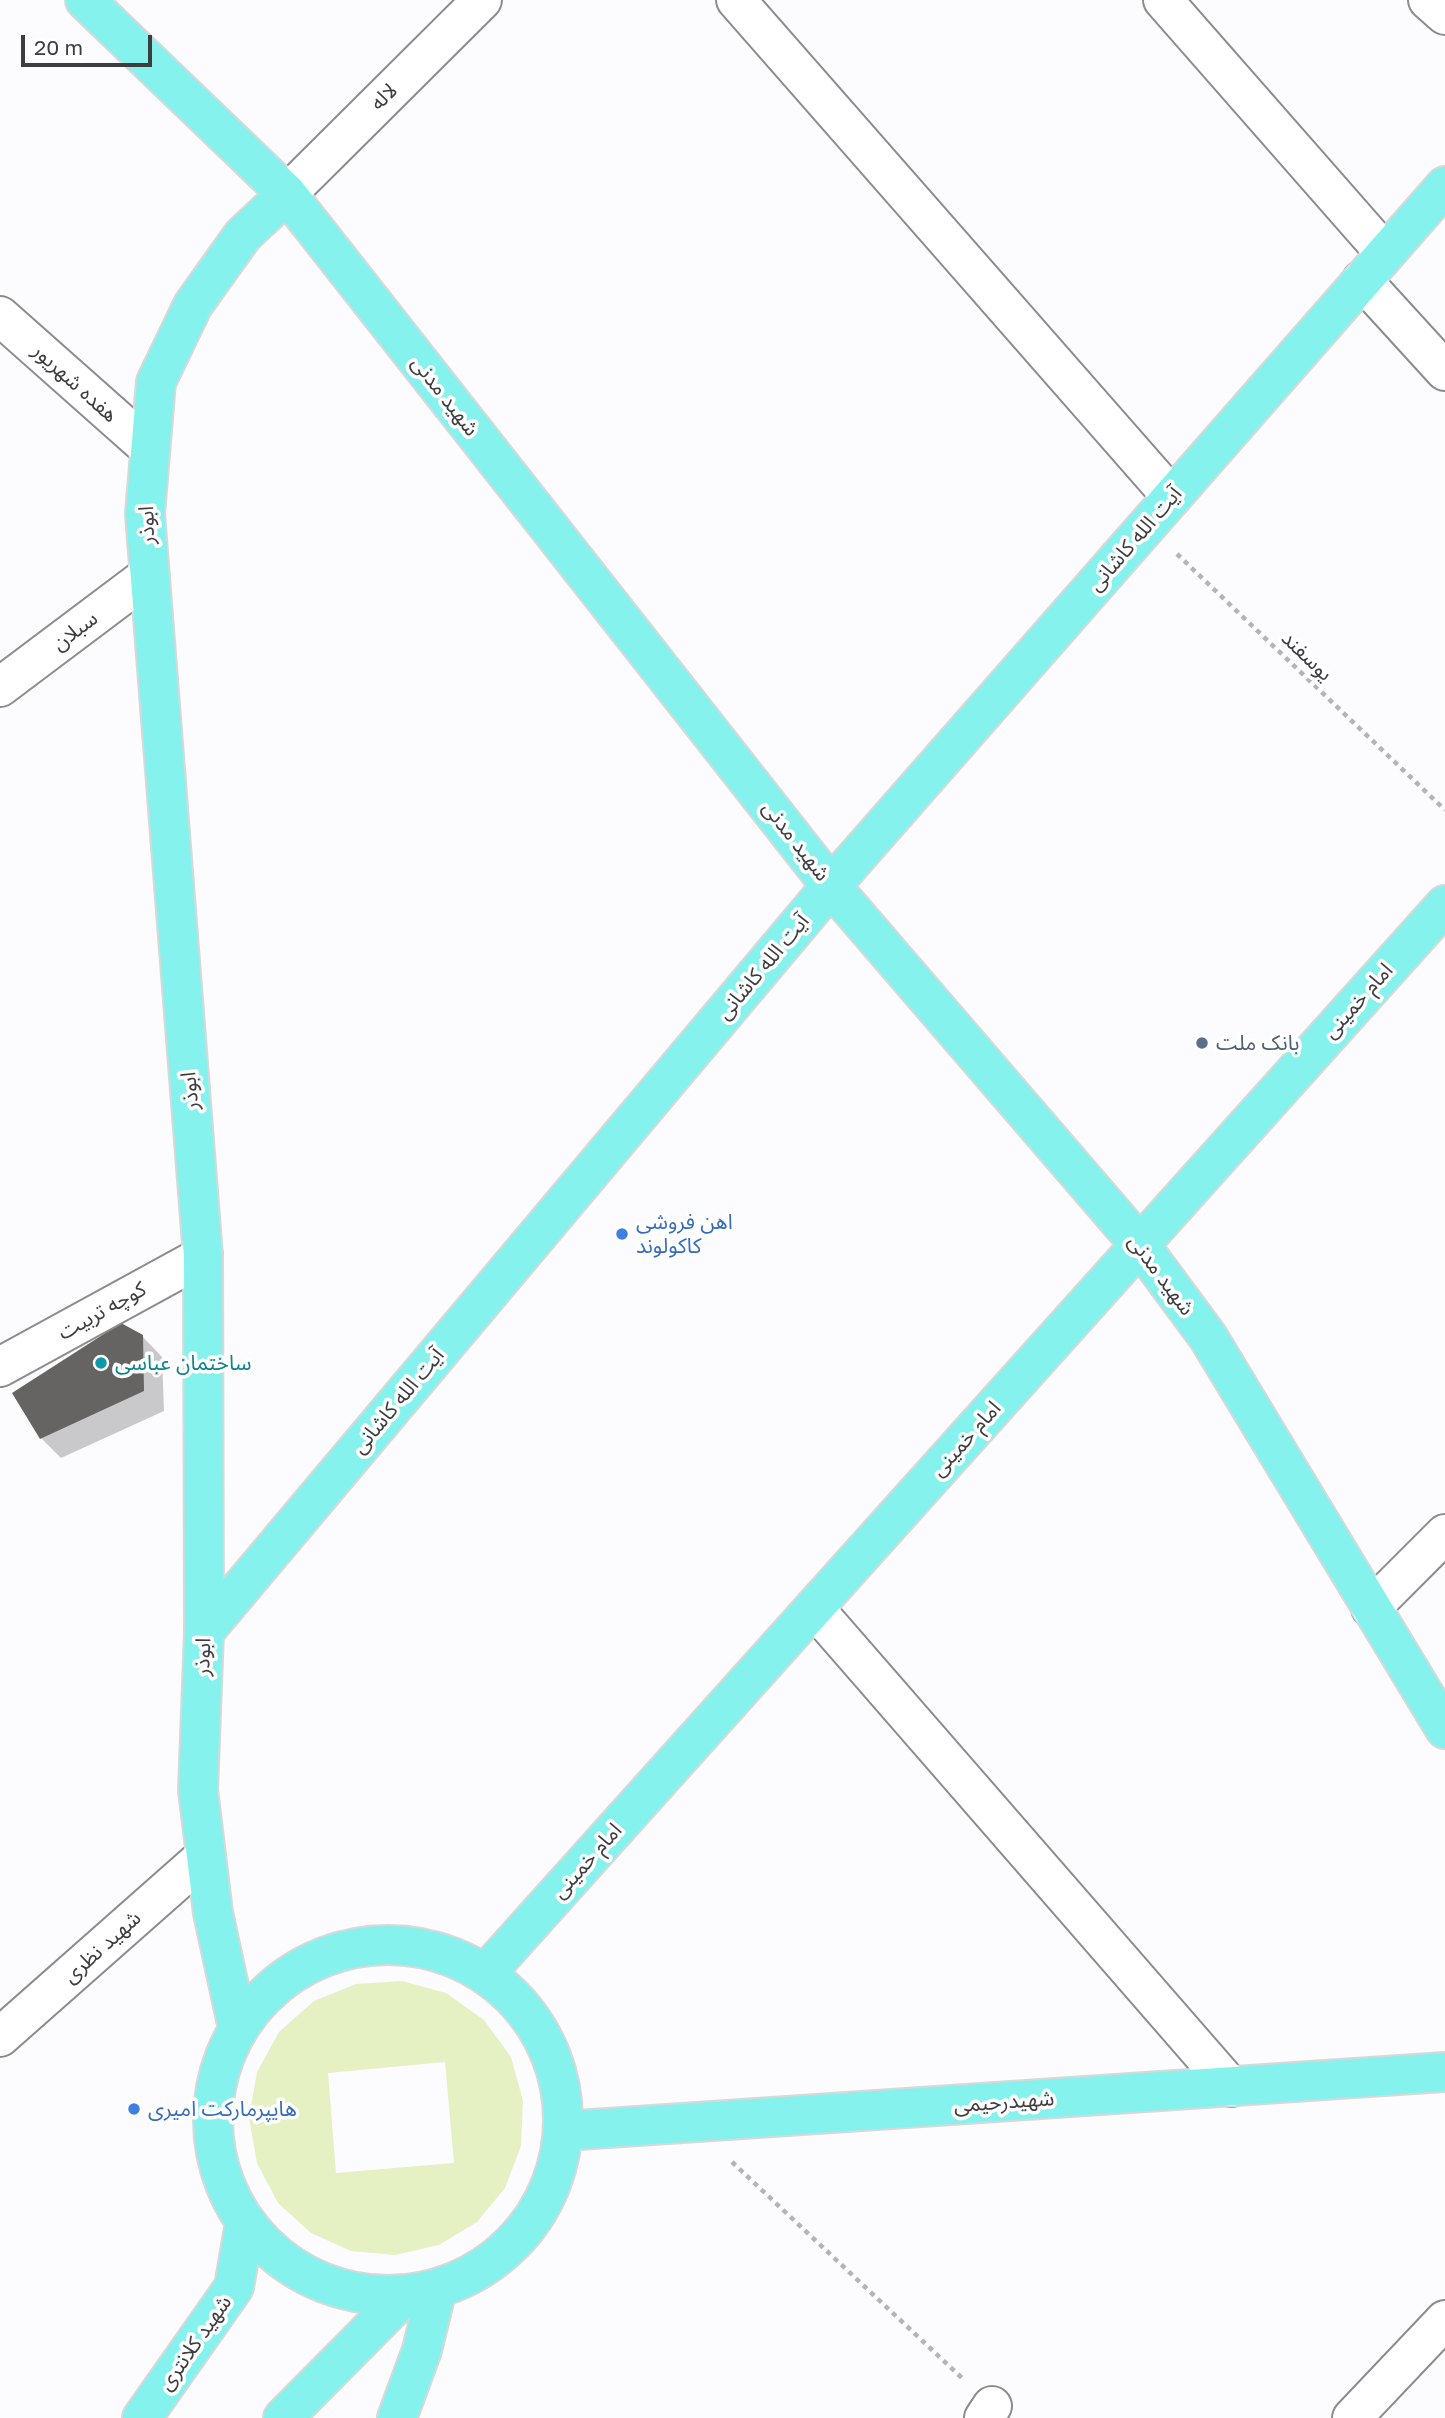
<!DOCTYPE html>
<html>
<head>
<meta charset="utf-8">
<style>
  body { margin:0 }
  #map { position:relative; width:1445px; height:2418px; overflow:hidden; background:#fcfbfe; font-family:"Golos Text",sans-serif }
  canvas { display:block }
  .scale { position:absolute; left:21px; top:35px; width:131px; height:32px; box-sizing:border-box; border:4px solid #3d3c3e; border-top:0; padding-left:9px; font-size:21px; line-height:24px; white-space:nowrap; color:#3d3c3e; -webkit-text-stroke:5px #fff; paint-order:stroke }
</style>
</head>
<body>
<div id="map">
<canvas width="1445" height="2418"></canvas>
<div class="scale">20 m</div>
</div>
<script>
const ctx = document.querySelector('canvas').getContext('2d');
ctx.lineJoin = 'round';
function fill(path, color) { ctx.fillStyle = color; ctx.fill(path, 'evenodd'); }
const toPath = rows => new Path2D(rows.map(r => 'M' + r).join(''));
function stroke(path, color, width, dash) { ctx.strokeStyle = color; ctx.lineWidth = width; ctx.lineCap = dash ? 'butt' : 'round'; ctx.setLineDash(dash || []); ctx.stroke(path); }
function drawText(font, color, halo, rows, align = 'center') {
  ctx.font = font + ' "Golos Text","Noto Sans Arabic",sans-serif'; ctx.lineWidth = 7; ctx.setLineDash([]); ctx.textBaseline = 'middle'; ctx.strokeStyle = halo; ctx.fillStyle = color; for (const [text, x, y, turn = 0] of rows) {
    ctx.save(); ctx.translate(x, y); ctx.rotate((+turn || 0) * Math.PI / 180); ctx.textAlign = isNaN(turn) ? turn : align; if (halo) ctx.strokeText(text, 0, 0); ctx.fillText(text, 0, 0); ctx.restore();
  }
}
const green = toPath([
  [402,1981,446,1993,484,2020,511,2057,523,2101,521,2146,505,2188,477,2222,439,2245,395,2255,351,2251,311,2233,278,2203,257,2163,249,2118,257,2072,279,2032,314,2001,356,1984],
  [445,2062,454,2163,336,2173,328,2073]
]);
const shadow = toPath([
  [142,1336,162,1357,164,1411,61,1458,41,1438]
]);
const building = toPath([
  [121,1323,143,1335,144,1391,40,1439,12,1393]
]);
const path = toPath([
  [1177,554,1445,810],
  [732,2162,963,2379]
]);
const minor = toPath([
  [736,0,1172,497],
  [1163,0,1385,253],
  [1428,0,1445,15],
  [287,194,482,0],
  [1362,280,1445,371],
  [0,316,150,449],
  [0,687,149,575],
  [0,1367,203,1256],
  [814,1608,1231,2087],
  [1371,1608,1445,1534],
  [0,2037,205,1856],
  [984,2418,992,2406],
  [1352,2418,1445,2320]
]);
const major = toPath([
  [85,0,287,194,831,886,1140,1245,1208,1337,1445,1729],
  [204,1632,831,886,1445,186],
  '213 2120a175 175 0 1 1 350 0a175 175 0 1 1-350 0Z',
  [486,1973,1445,905],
  [238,2028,213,1913,198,1790,204,1632,203,1256,145,514,156,382,193,305,243,235,287,194],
  [563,2131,1445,2072],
  [142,2418,234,2287,245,2223],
  [283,2418,406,2294],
  [397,2418,422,2350,437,2288]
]);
const markers = [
  [1202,1043,7,"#5c6f8a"],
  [622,1234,7,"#3f7fe0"],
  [101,1363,7,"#0f9aa8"],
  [134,2109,7,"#3f7fe0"]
];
const streetNames = [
  ["لاله",384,97,-45],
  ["هفده شهریور",75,383,42],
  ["شهید مدنی",445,396,52],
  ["ابوذر",147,525,-92],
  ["آیت الله کاشانی",1135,539,-49],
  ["سبلان",75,631,-37],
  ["یوسفند",1307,656,44],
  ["شهید مدنی",796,841,52],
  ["آیت الله کاشانی",763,967,-50],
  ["امام خمینی",1358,1001,-48],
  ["ابوذر",190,1091,-95],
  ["شهید مدنی",1161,1275,53],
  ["کوچه تربیت",102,1311,-29],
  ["آیت الله کاشانی",398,1401,-50],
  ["امام خمینی",966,1439,-48],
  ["ابوذر",203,1657,-88],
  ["امام خمینی",587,1861,-48],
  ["شهید نظری",102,1947,-42],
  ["شهیدرحیمی",1004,2102,-4],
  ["شهید کلانتری",195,2343,-55]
];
const serviceNames = [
  ["بانک ملت",1216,1043]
];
const shopNames = [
  ["اهن فروشی",636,1222],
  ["کاکولوند",636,1246],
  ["هایپرمارکت امیری",148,2109]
];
const cultureNames = [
  ["ساختمان عباسی",115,1363]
];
fill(green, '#e5f0c3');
fill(shadow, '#0003');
fill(building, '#666462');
stroke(minor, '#8c8b8e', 42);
stroke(major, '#d8d8d8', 42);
stroke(path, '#b4b3b5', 4.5, [5, 5]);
stroke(minor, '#fff', 38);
stroke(major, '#85f2ee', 38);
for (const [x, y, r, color] of markers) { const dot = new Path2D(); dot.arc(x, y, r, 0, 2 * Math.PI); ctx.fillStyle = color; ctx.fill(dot); stroke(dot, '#fff', 2.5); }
drawText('21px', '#3d3c3e', '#fff', streetNames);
drawText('21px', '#4e5e75', '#fff', serviceNames, 'left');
drawText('21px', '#366cbe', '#fff', shopNames, 'left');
drawText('21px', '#0d838f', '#fff', cultureNames, 'left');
</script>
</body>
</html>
